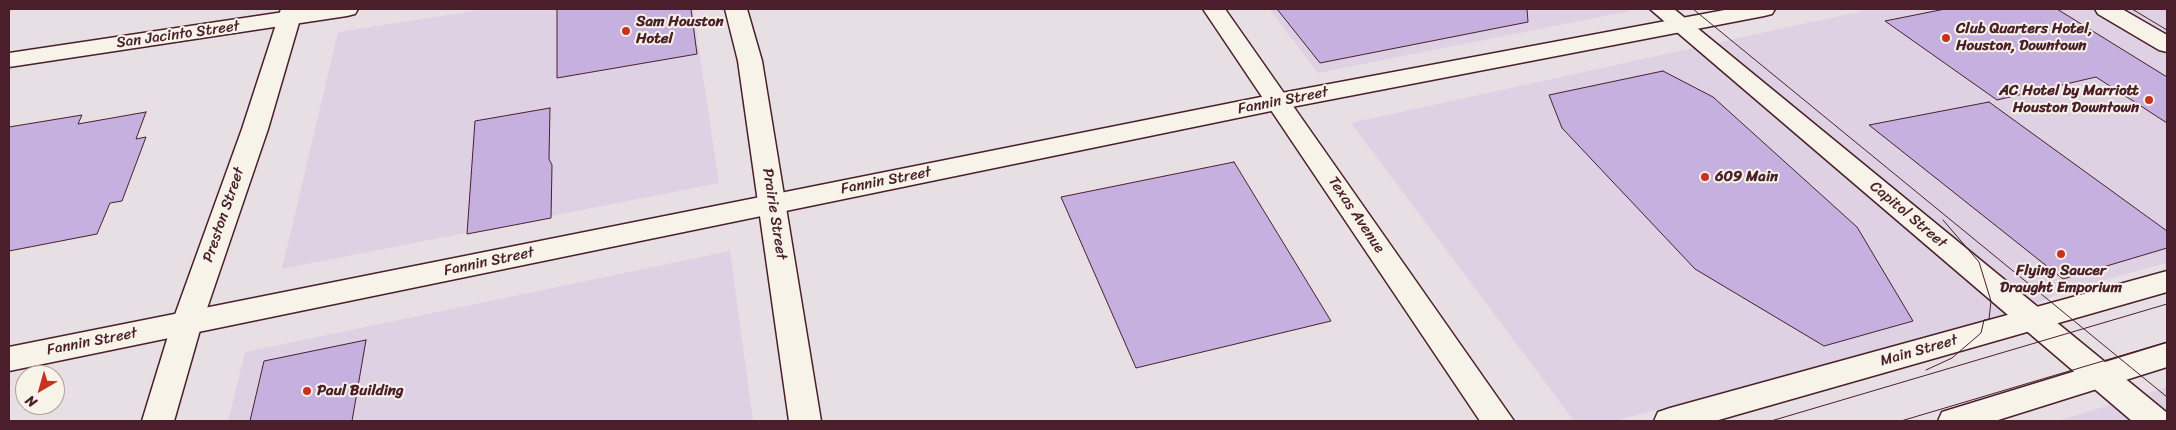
<!DOCTYPE html>
<html>
<head>
<meta charset="utf-8">
<style>
  body { margin:0 }
  #map { position:relative; width:2176px; height:430px; overflow:hidden; background:#e8dfe5; font-family:Sriracha,sans-serif }
  canvas { display:block }
  .frame { position:absolute; inset:0; border:10px solid #4a1f2b; pointer-events:none }
  .north { position:absolute; left:15px; top:365px; width:50px; height:50px; box-sizing:border-box; background:#f7f3e8; border:1px solid #b29e9c; border-radius:50%; rotate:218deg; font-size:14px; font-weight:700; line-height:20px; text-align:center; color:#4a1f2b }
  .north::after { content:''; display:block; margin:auto; width:18px; height:22px; background:#c8321e; clip-path:polygon(50% 0,100% 100%,50% 72%,0 100%) }
</style>
</head>
<body>
<div id="map">
<canvas width="2176" height="430"></canvas>
<div class="frame"></div>
<div class="north">N</div>
</div>
<script>
const ctx = document.querySelector('canvas').getContext('2d');
ctx.lineJoin = 'round';
function fill(path, color) { ctx.fillStyle = color; ctx.fill(path, 'evenodd'); }
const toPath = rows => new Path2D(rows.map(r => 'M' + r).join(''));
function stroke(path, color, width, dash) { ctx.strokeStyle = color; ctx.lineWidth = width; ctx.lineCap = dash ? 'butt' : 'round'; ctx.setLineDash(dash || []); ctx.stroke(path); }
function drawText(font, color, halo, rows, align = 'center') {
  ctx.font = font + ' Sriracha,sans-serif'; ctx.lineWidth = 4; ctx.setLineDash([]); ctx.textBaseline = 'middle'; ctx.strokeStyle = halo; ctx.fillStyle = color; for (const [text, x, y, turn = 0] of rows) {
    ctx.save(); ctx.translate(x, y); ctx.rotate((+turn || 0) * Math.PI / 180); ctx.textAlign = isNaN(turn) ? turn : align; if (halo) ctx.strokeText(text, 0, 0); ctx.fillText(text, 0, 0); ctx.restore();
  }
}
const built = toPath([
  [487,9,693,9,719,183,282,269,338,32],
  [1269,9,1627,9,1630,11,1318,73],
  [1871,9,2167,9,2167,263,2074,288,2005,316,1615,421,1574,421,1351,123],
  [730,251,753,421,228,421,245,352],
  [2167,387,2167,421,2058,421]
]);
const building = toPath([
  [557,9,691,9,697,54,557,78,557,9],
  [1277,9,1527,9,1528,22,1320,63,1277,9],
  [1945,9,2057,9,2167,77,2167,123,2096,77,1997,100,1885,21,1945,9],
  [1663,71,1713,97,1857,227,1913,321,1824,346,1695,269,1562,128,1549,95,1663,71],
  [1989,102,2167,231,2167,248,2063,279,1869,125,1989,102],
  [550,108,549,159,552,165,551,218,467,234,475,121,550,108],
  [146,112,136,139,146,137,122,201,110,203,97,234,9,251,9,127,82,115,78,124,146,112],
  [1234,162,1331,321,1136,368,1061,197,1234,162],
  [366,340,352,421,250,421,264,361,366,340]
]);
const tertiary = toPath([
  [281,9,303,9,268,129,202,323,174,421,142,421,172,323,242,129,281,9],
  [725,9,747,9,762,61,821,421,789,421,738,61,725,9],
  [1650,9,1674,9,2166,412,2167,421,2132,421,1650,9],
  [2095,9,2122,9,2167,35,2167,52,2159,50,2098,14,2095,9]
]);
const secondary = toPath([
  [1203,9,1225,9,1514,421,1480,421,1203,9],
  [2167,271,2167,292,1715,421,1654,421,1658,412,1670,408,2167,271],
  [2167,343,2167,367,1995,421,1938,421,1942,412,2167,343]
]);
const primary = toPath([
  [304,9,358,9,355,14,347,16,9,67,9,53,304,9],
  [1730,9,1775,9,1772,14,1764,16,1276,110,9,371,9,347,1276,94,1730,9]
]);
const tram = toPath([
  [1693,9,2167,397],
  [2132,9,2167,30],
  [1926,370,1952,358,1981,333,1984,320,1989,319,1991,301,1979,262,1943,220],
  [1771,421,2167,304],
  [1901,421,2167,342]
]);
const markers = [
  [626,31,5,"#c8321e"],
  [1946,38,5,"#c8321e"],
  [2149,100,5,"#c8321e"],
  [1705,177,5,"#c8321e"],
  [2061,254,5,"#c8321e"],
  [307,391,5,"#c8321e"]
];
const poiNames = [
  ["Sam Houston",636,22],
  ["Hotel",636,39],
  ["Club Quarters Hotel,",1956,29],
  ["Houston, Downtown",1956,46],
  ["AC Hotel by Marriott",2139,91,"right"],
  ["Houston Downtown",2139,108,"right"],
  ["609 Main",1715,177],
  ["Flying Saucer",2061,271,"center"],
  ["Draught Emporium",2061,288,"center"],
  ["Paul Building",317,391]
];
const streetNames = [
  ["San Jacinto Street",178,35,-8],
  ["Fannin Street",1283,101,-11],
  ["Fannin Street",886,181,-11],
  ["Prairie Street",774,214,81],
  ["Preston Street",224,215,-71],
  ["Texas Avenue",1356,215,56],
  ["Capitol Street",1908,215,40],
  ["Fannin Street",489,262,-12],
  ["Fannin Street",92,342,-11],
  ["Main Street",1919,351,-16]
];
fill(built, '#ded1e3');
fill(building, '#c5b0df');
stroke(building, '#4a1f2b', 1);
stroke(tertiary, '#4a1f2b', 3);
stroke(secondary, '#4a1f2b', 3);
stroke(primary, '#4a1f2b', 3);
fill(tertiary, '#f7f3e8');
fill(secondary, '#f7f3e8');
fill(primary, '#f7f3e8');
stroke(tram, '#4a1f2b', 1);
for (const [x, y, r, color] of markers) { const dot = new Path2D(); dot.arc(x, y, r, 0, 2 * Math.PI); ctx.fillStyle = color; ctx.fill(dot); stroke(dot, '#f7f3e8', 2); }
drawText('bold 15px', '#4a1f2b', '#f7f3e8', poiNames, 'left');
drawText('15px', '#4a1f2b', '#f7f3e8', streetNames);
</script>
</body>
</html>
